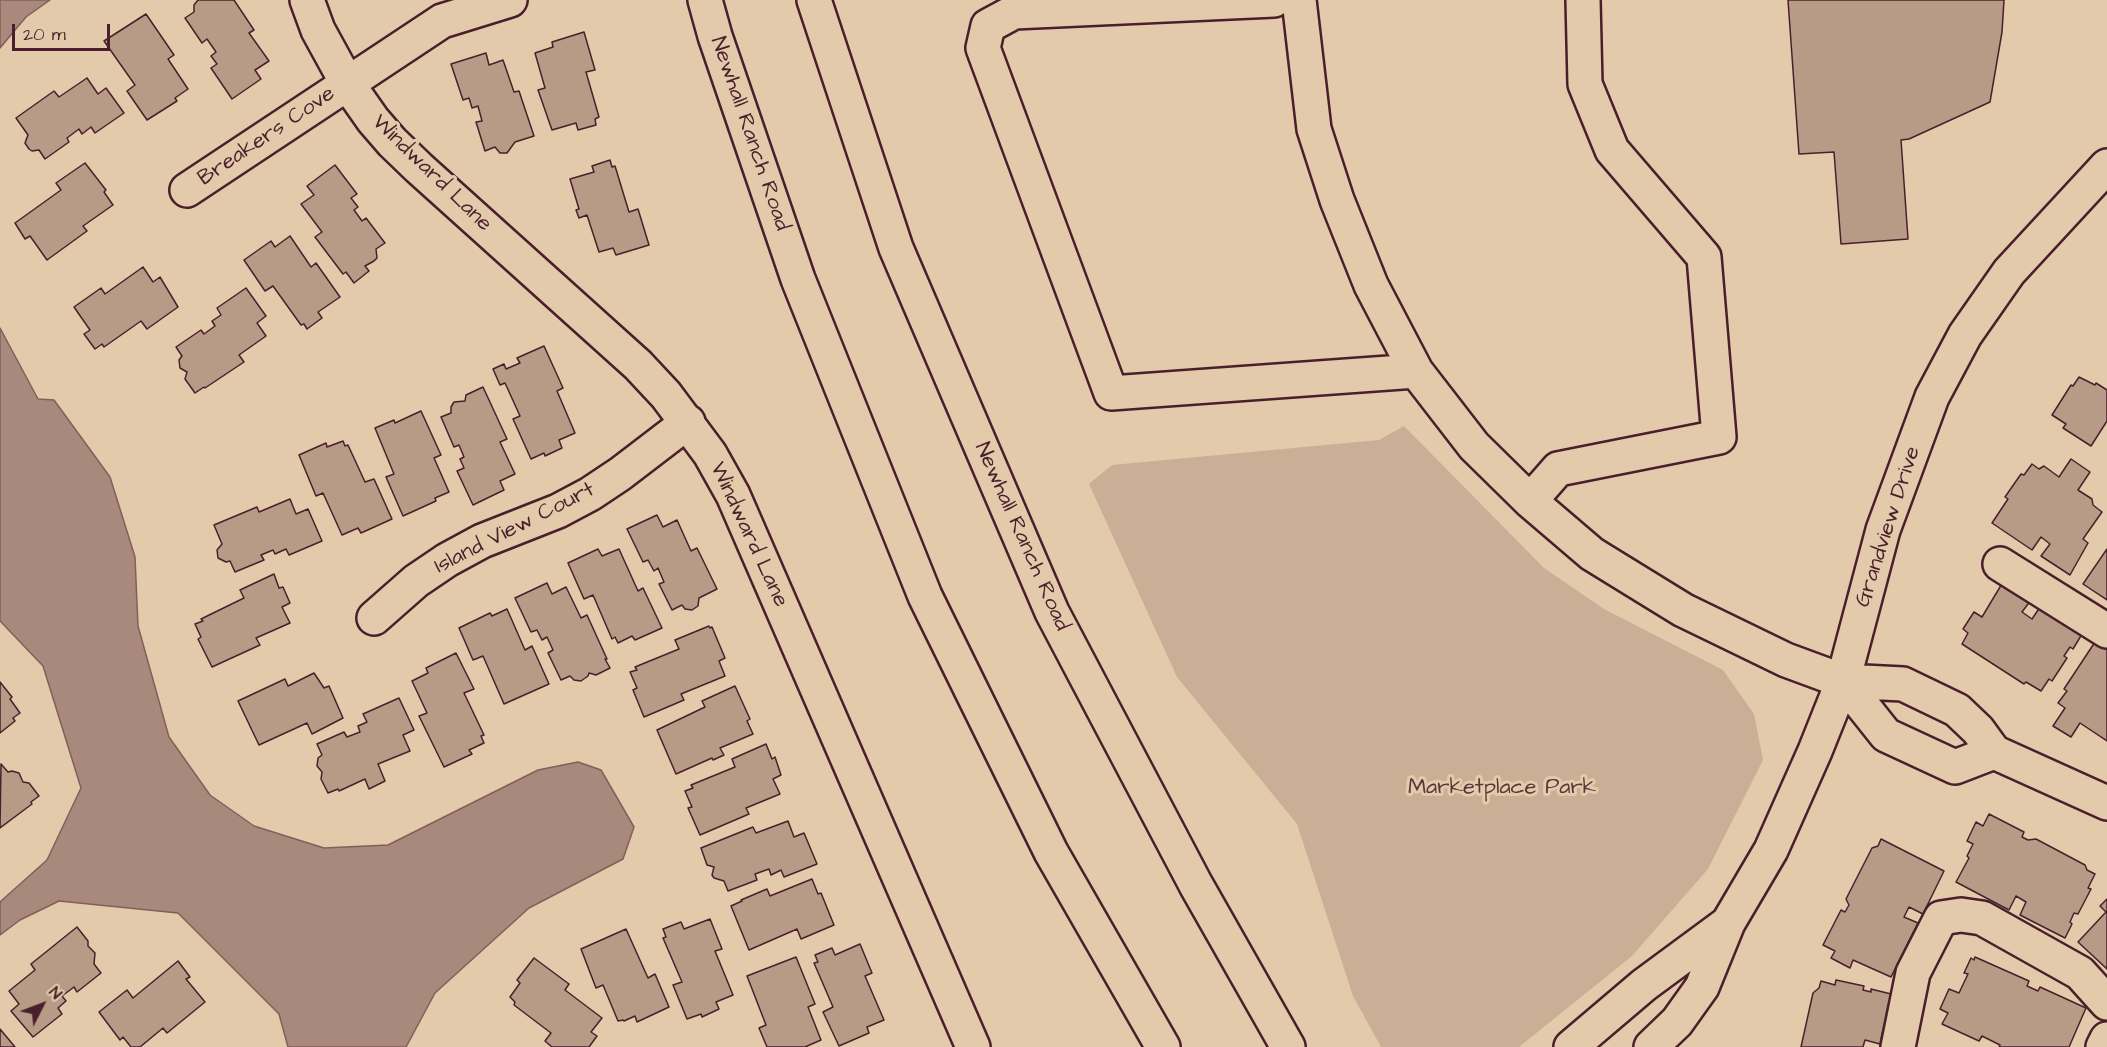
<!DOCTYPE html>
<html>
<head>
<meta charset="utf-8">
<style>
  body { margin:0 }
  #map { position:relative; width:2107px; height:1047px; overflow:hidden; background:#e3caab; font-family:"Architects Daughter",sans-serif }
  canvas { display:block }
  .north { position:absolute; left:12px; top:975px; width:60px; height:60px; -webkit-text-stroke:4px #e3caab; paint-order:stroke; rotate:48deg; font-size:16px; font-weight:700; line-height:24px; text-align:center; color:#4a1f2b }
  .north::after { content:''; display:block; margin:auto; width:21px; height:27px; background:#4a1f2b; clip-path:polygon(50% 0,100% 100%,50% 72%,0 100%) }
  .scale { position:absolute; left:12px; top:24px; width:98px; height:27px; box-sizing:border-box; border:3px solid #4a1f2b; border-top:0; padding-left:8px; font-size:18px; line-height:21px; white-space:nowrap; color:#4a1f2b; -webkit-text-stroke:4px #e3caab; paint-order:stroke }
</style>
</head>
<body>
<div id="map">
<canvas width="2107" height="1047"></canvas>
<div class="north">N</div>
<div class="scale">20 m</div>
</div>
<script>
const ctx = document.querySelector('canvas').getContext('2d');
ctx.lineJoin = 'round';
function fill(path, color) { ctx.fillStyle = color; ctx.fill(path, 'evenodd'); }
const toPath = rows => new Path2D(rows.map(r => 'M' + r).join(''));
function stroke(path, color, width, dash) { ctx.strokeStyle = color; ctx.lineWidth = width; ctx.lineCap = dash ? 'butt' : 'round'; ctx.setLineDash(dash || []); ctx.stroke(path); }
function drawText(font, color, halo, rows, align = 'center') {
  ctx.font = font + ' "Architects Daughter",sans-serif'; ctx.lineWidth = 6; ctx.setLineDash([]); ctx.textBaseline = 'middle'; ctx.strokeStyle = halo; ctx.fillStyle = color; for (const [text, x, y, turn = 0] of rows) {
    ctx.save(); ctx.translate(x, y); ctx.rotate((+turn || 0) * Math.PI / 180); ctx.textAlign = isNaN(turn) ? turn : align; if (halo) ctx.strokeText(text, 0, 0); ctx.fillText(text, 0, 0); ctx.restore();
  }
}
const green = toPath([
  [1404,426,1544,568,1604,609,1723,670,1754,714,1763,760,1708,869,1632,956,1519,1047,1381,1047,1353,996,1297,824,1177,677,1089,484,1112,465,1379,440]
]);
const water = toPath([
  [0,0,50,0,26,17,0,48,0,0],
  [0,328,38,399,54,400,110,477,135,557,138,626,169,737,210,795,254,826,324,848,388,845,538,770,578,762,601,770,634,827,623,859,529,908,435,993,406,1047,288,1047,279,1014,178,913,59,901,20,920,0,935,0,902,47,860,81,788,43,666,0,621,0,328]
]);
const building = toPath([
  [198,0,234,0,254,30,249,33,269,61,255,70,261,79,232,99,211,68,217,64,211,56,216,52,207,39,202,43,185,18,194,12,194,5,198,0],
  [1788,0,2004,0,2002,32,1990,102,1909,139,1901,140,1908,239,1841,244,1834,152,1799,154,1788,0],
  [146,14,174,55,168,59,188,89,175,98,177,101,147,120,127,91,135,85,104,41,146,14],
  [584,32,595,70,586,72,599,117,595,119,596,125,578,130,576,123,552,130,538,90,545,88,535,53,553,47,552,42,584,32],
  [486,53,489,65,503,60,514,92,519,91,534,136,515,142,507,153,500,153,495,147,485,151,476,122,482,121,478,106,472,108,469,98,463,100,451,64,486,53],
  [87,78,98,94,106,88,124,113,95,133,91,127,82,134,79,129,67,138,69,142,45,159,39,150,32,151,29,149,25,143,28,135,16,118,54,91,59,97,87,78],
  [610,160,612,167,615,166,629,212,638,209,649,245,616,255,613,248,599,252,587,215,579,218,576,210,579,209,570,179,594,172,592,166,610,160],
  [85,163,106,190,104,192,113,205,83,226,87,231,47,260,30,236,25,239,15,223,61,190,56,183,85,163],
  [335,165,357,194,351,198,358,207,354,210,362,221,366,218,385,243,376,249,377,258,374,261,365,266,369,271,354,283,346,272,343,274,315,237,322,232,301,204,314,195,307,186,335,165],
  [290,236,311,267,316,263,340,297,318,312,322,318,307,329,304,324,301,325,273,286,265,291,244,260,271,241,275,247,290,236],
  [143,267,153,282,160,277,178,307,147,329,141,321,104,347,102,344,95,349,84,334,90,330,74,307,101,288,105,294,143,267],
  [246,288,266,316,257,323,266,336,239,355,244,362,205,388,204,387,195,393,185,379,187,372,180,368,179,360,182,356,176,347,201,330,204,334,215,326,212,321,221,315,217,308,246,288],
  [544,346,563,388,557,391,575,433,559,440,562,448,545,456,544,453,531,459,513,419,520,416,505,383,500,385,493,369,504,364,506,369,520,363,517,358,544,346],
  [2079,377,2095,385,2096,383,2107,390,2107,421,2091,446,2063,428,2066,424,2052,415,2071,385,2073,386,2079,377],
  [483,387,507,439,500,442,515,474,500,481,504,490,473,505,457,471,464,468,460,459,464,457,459,445,454,447,441,417,451,413,451,407,454,402,465,401,466,395,483,387],
  [421,411,441,455,434,458,449,492,435,498,436,501,403,516,386,477,394,474,375,428,394,420,395,423,421,411],
  [343,441,345,446,348,445,365,482,374,479,392,519,361,533,358,528,342,535,323,493,316,496,299,455,326,443,327,447,343,441],
  [2071,459,2090,472,2078,490,2092,499,2093,505,2102,512,2083,539,2088,543,2070,575,2041,556,2050,544,2041,537,2032,550,1992,523,2008,499,2005,497,2021,474,2024,475,2032,464,2039,469,2044,466,2059,477,2071,459],
  [290,499,296,514,308,509,322,541,289,555,286,549,275,554,273,550,261,555,264,560,235,572,230,561,226,562,218,558,217,550,222,544,214,525,257,507,259,512,290,499],
  [657,515,663,527,677,520,691,551,697,548,717,589,699,598,698,606,692,610,685,609,682,605,672,610,659,584,664,582,658,568,654,571,648,560,643,562,627,529,657,515],
  [598,549,602,556,619,549,638,591,643,588,662,628,635,640,632,636,618,643,615,637,612,639,593,595,584,599,568,563,598,549],
  [2107,549,2107,600,2083,584,2107,549],
  [274,574,279,588,283,587,290,603,282,607,290,623,256,638,260,645,212,667,198,639,201,637,195,624,203,621,201,619,244,598,240,590,274,574],
  [2003,582,2031,600,2022,612,2032,619,2040,607,2082,634,2073,649,2070,647,2064,656,2067,658,2052,681,2049,679,2041,691,2026,682,2024,684,1962,644,1968,633,1963,629,1974,612,1982,617,2003,582],
  [547,583,552,594,566,587,581,618,587,615,607,659,605,659,610,668,596,675,589,673,588,676,581,681,574,680,570,676,561,680,548,653,553,650,547,637,542,640,537,630,531,632,515,598,547,583],
  [507,609,525,650,532,646,549,684,504,704,483,656,473,660,459,628,490,613,492,616,507,609],
  [709,626,710,628,712,627,725,658,719,661,725,676,681,694,684,700,644,717,633,690,637,688,630,672,637,670,635,667,679,649,675,640,709,626],
  [2095,642,2107,650,2107,741,2080,723,2071,737,2053,726,2065,708,2058,703,2067,691,2064,689,2095,642],
  [456,653,474,689,464,693,484,735,481,736,484,743,469,750,472,754,444,767,419,716,427,713,412,681,428,673,426,668,456,653],
  [314,673,324,688,329,686,343,718,312,734,307,723,259,745,238,701,285,679,288,686,314,673],
  [0,682,12,697,10,699,20,713,13,718,15,721,0,733,0,682],
  [735,686,750,719,747,721,753,734,720,748,724,755,713,760,712,758,676,774,657,730,705,707,702,701,735,686],
  [399,698,414,730,403,735,410,751,378,764,385,781,369,789,365,779,339,791,338,789,328,793,321,779,322,772,317,766,318,758,322,755,317,744,344,732,347,737,360,732,358,726,367,722,363,714,399,698],
  [766,744,772,759,775,757,781,775,773,779,780,794,746,808,749,814,700,835,688,808,692,807,685,791,693,788,691,785,735,767,732,759,766,744],
  [1,764,8,772,12,771,19,773,23,782,29,783,39,796,31,802,32,804,0,828,1,764],
  [1989,814,2024,832,2022,837,2028,840,2036,839,2085,865,2087,870,2095,874,2088,888,2091,889,2078,914,2074,913,2070,922,2072,924,2065,938,2020,915,2026,902,2016,896,2009,910,1956,882,1969,858,1967,856,1973,844,1967,841,1976,822,1983,826,1989,814],
  [788,821,794,837,804,833,817,864,784,877,781,870,771,875,769,869,755,874,757,880,728,891,724,881,714,878,712,875,714,867,707,865,701,848,753,827,756,833,788,821],
  [1881,839,1944,871,1923,914,1909,907,1904,917,1918,923,1891,977,1853,960,1850,968,1831,958,1835,951,1823,945,1841,910,1845,912,1849,905,1846,899,1872,848,1878,846,1881,839],
  [812,879,818,894,821,893,834,925,801,939,797,929,749,950,731,906,742,901,741,900,767,889,770,896,812,879],
  [2107,899,2107,969,2078,942,2106,912,2100,906,2107,899],
  [710,919,722,949,715,951,733,995,716,1002,719,1009,702,1017,701,1014,687,1019,673,985,682,982,663,938,666,937,663,929,681,922,684,929,710,919],
  [77,927,88,941,88,946,95,953,94,964,101,973,77,992,74,987,62,996,66,1001,58,1008,62,1014,33,1037,11,1011,19,1004,9,991,35,970,31,964,77,927],
  [626,929,648,978,655,974,669,1007,637,1022,635,1016,624,1021,623,1020,618,1021,603,985,596,988,581,949,626,929],
  [860,944,872,973,865,976,884,1020,867,1027,869,1033,839,1046,823,1012,833,1007,814,963,818,962,815,955,832,948,835,955,860,944],
  [796,957,815,1004,808,1007,821,1040,805,1047,767,1047,759,1028,766,1025,747,976,796,957],
  [1975,957,2029,981,2027,986,2038,991,2040,987,2086,1008,2069,1047,1999,1047,2000,1045,1982,1036,1979,1041,1942,1024,1948,1013,1940,1009,1949,989,1959,993,1968,974,1964,973,1971,958,1974,960,1975,957],
  [534,958,569,984,565,990,602,1018,591,1032,597,1036,589,1047,552,1047,545,1041,551,1033,514,1005,515,1002,510,997,520,983,517,980,534,958],
  [178,961,190,977,186,979,205,1002,167,1033,163,1028,140,1047,131,1047,123,1037,120,1040,99,1012,127,990,133,998,178,961],
  [1836,980,1864,986,1863,990,1871,992,1871,989,1891,994,1880,1044,1865,1040,1863,1047,1801,1047,1813,993,1819,988,1821,981,1835,985,1836,980],
  [0,1029,15,1047,0,1047,0,1029]
]);
const minor = toPath([
  [307,0,318,30,347,83,373,120,392,142,419,168,638,365,666,395,710,454,733,495,973,1047],
  [1274,0,1014,12,988,26,983,48,1111,393,1416,371],
  [1299,0,1314,129,1337,200,1371,285,1416,371,1474,446,1530,501,1592,554,1683,610,1786,660,1843,681,1903,684,1957,710,1978,730,1994,752,2107,803],
  [187,190,442,21,510,0],
  [1530,501,1558,469,1719,437,1704,257,1612,150,1585,84,1583,0],
  [2000,564,2107,631],
  [374,618,416,581,447,560,482,541,558,511,590,494,620,474,688,422],
  [1843,681,1886,735,1955,767,1994,752],
  [1571,1047,1644,985,1728,923],
  [1651,1047,1677,1022,1702,987,1728,923,1771,850,1815,751,1843,681,1883,530,1932,397,1965,335,2009,272,2107,166],
  [1898,1047,1913,973,1941,918,1961,915,1982,918,2080,973,2107,1003],
  [2103,1047,2107,1039]
]);
const major = toPath([
  [705,0,715,36,798,279,925,596,1051,852,1163,1047],
  [814,0,896,248,1052,612,1196,885,1288,1047]
]);
const streetNames = [
  ["Newhall Ranch Road",749,134,71],
  ["Breakers Cove",267,137,-34],
  ["Windward Lane",431,174,44],
  ["Grandview Drive",1889,527,-72],
  ["Island View Court",515,529,-27],
  ["Windward Lane",748,535,65],
  ["Newhall Ranch Road",1021,537,66]
];
const parkNames = [
  ["Marketplace Park",1502,788]
];
fill(green, '#caae96');
fill(water, '#a9897b');
stroke(water, '#835f5b', 1.5);
fill(building, '#b89b87');
stroke(building, '#4a1f2b', 1.5);
stroke(minor, '#4a1f2b', 38);
stroke(major, '#4a1f2b', 38);
stroke(minor, '#e3caab', 33);
stroke(major, '#e3caab', 33);
drawText('22px', '#4a1f2b', '#e3caab', streetNames);
drawText('22px', '#5d343b', '#e3caab', parkNames);
</script>
</body>
</html>
